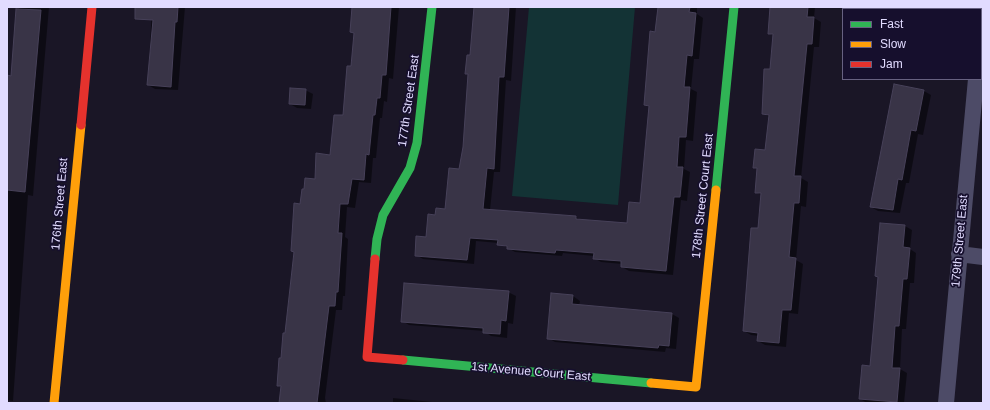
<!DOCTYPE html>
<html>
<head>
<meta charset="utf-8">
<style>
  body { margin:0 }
  #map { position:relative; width:990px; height:410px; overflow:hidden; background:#1a1626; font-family:Helvetica,sans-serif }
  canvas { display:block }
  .frame { position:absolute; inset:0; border:8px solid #e1dbff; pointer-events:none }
  .legend { position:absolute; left:842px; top:8px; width:140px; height:72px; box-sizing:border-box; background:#160f2d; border:1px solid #676181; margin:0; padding:5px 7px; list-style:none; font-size:12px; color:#e1dbff }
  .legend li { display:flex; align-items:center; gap:8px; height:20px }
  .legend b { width:20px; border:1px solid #676181 }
</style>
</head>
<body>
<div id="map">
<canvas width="990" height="410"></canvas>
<div class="frame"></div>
<ul class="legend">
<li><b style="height:5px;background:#30b455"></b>Fast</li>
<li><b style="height:5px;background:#ff9f0a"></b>Slow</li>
<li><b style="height:5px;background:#e5322d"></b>Jam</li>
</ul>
</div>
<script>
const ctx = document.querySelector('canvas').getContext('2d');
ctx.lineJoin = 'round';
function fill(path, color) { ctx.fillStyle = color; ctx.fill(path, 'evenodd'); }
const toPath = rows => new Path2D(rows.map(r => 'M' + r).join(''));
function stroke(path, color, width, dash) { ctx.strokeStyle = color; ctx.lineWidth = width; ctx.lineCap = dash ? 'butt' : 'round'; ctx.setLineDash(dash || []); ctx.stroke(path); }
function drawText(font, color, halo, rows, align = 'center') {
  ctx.font = font + ' Helvetica,sans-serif'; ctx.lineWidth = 3.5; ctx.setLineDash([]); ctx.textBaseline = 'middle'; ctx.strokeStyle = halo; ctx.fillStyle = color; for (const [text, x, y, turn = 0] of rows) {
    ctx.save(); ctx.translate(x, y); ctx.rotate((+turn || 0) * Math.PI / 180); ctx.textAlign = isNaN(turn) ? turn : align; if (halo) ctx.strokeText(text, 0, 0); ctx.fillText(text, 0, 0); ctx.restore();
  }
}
const green = toPath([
  [529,7,635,7,618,205,512,196]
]);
const shadow = toPath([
  [19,7,49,7,33,196,28,195,13,401,7,400,7,76,12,77],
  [152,7,185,7,178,90,155,89,148,85],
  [353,7,399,7,393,79,389,78,387,102,384,101,382,118,380,118,376,158,373,158,371,183,359,182,355,208,347,207,345,237,348,239,345,296,343,296,342,310,336,310,325,398,326,403,280,403,282,388,278,385,286,334,301,205,305,190,315,180,331,156,344,117,352,67,355,34,351,32],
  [475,7,516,7,511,81,506,80,500,172,494,172,490,210,576,217,581,220,628,224,641,204,650,108,645,105,659,7,697,7,697,14,703,18,699,59,694,59,691,89,697,92,693,141,686,140,684,169,690,172,687,201,681,200,673,275,629,271,622,267,622,264,601,262,594,258,594,256,563,253,562,256,515,252,499,243,476,241,474,264,423,259,416,255,427,238,436,216,446,210,459,170,464,147,469,75,466,73,471,56],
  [771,7,815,7,814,18,821,22,819,47,814,47,801,178,808,182,806,207,801,206,796,260,803,264,798,314,789,313,786,347,765,345,758,341,759,336,751,335,744,331,759,230,761,195,756,192,758,169,754,167,766,151,769,117,763,113,771,70,774,36,769,33],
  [919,7,927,7,926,9],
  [305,90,313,94,311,109,297,108,290,104],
  [924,91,931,95,923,135,918,134,909,183,906,183,900,213,878,211,871,207],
  [905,226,912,230,910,249,916,253,914,283,910,283,906,329,902,329,900,369,907,373,904,403,867,403,860,399,871,367,879,278,876,276],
  [508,292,516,296,513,324,508,323,507,338,491,336,484,331,409,325,402,321],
  [573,296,580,301,579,306,672,314,679,318,676,349,666,348,665,352,555,342,548,338],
  [393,398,442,403,393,403]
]);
const building = toPath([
  [135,7,178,7,177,22,175,22,171,87,147,85,153,20,135,19,135,7],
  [352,7,391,7,386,75,382,75,380,98,377,98,375,115,373,115,369,155,366,154,364,180,352,179,348,204,340,204,338,233,342,233,338,292,336,292,335,306,329,306,317,403,279,403,281,386,277,386,279,358,281,358,283,333,285,333,294,252,291,251,294,203,300,204,302,189,304,189,305,178,315,179,316,153,330,155,334,115,343,115,347,66,351,66,354,33,350,32,352,7],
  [474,7,509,7,504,77,499,77,494,169,487,168,483,209,576,216,576,219,627,223,629,202,640,203,649,106,644,105,650,31,655,32,658,7,690,7,689,12,696,13,692,56,687,55,684,87,690,87,686,137,679,137,677,167,683,167,680,197,674,197,666,271,621,267,621,261,593,259,594,253,556,250,555,253,507,249,507,246,497,245,498,240,470,238,467,260,415,256,416,236,426,237,428,214,435,215,436,208,445,209,449,168,459,169,463,147,468,74,465,74,467,55,470,55,474,7],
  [770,7,808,7,807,17,814,17,812,44,807,44,794,176,801,176,799,203,794,203,789,257,796,258,791,310,782,310,779,343,757,341,758,333,743,331,751,228,758,228,761,193,755,193,757,168,753,168,755,149,765,150,769,115,762,114,764,69,770,69,773,34,768,34,770,7],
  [16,9,41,10,25,192,7,190,7,75,11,76,16,9],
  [894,84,924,90,916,131,911,130,902,180,898,179,893,210,870,207,894,84],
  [290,88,306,89,305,105,289,104,290,88],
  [880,223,905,225,903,247,910,248,907,279,903,279,899,326,895,326,892,368,900,368,897,402,859,399,862,365,870,366,878,277,875,276,880,223],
  [404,283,509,291,506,321,501,320,500,334,483,333,483,328,401,322,404,283],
  [551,293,573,295,572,304,672,313,669,346,659,345,658,348,547,339,551,293]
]);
const street = toPath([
  [981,50,983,44],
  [959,254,983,257],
  [946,403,976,79]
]);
const fast = toPath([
  [716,190,734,7],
  [375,259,377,239,383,215,410,168,417,143,432,7],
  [403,360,651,383]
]);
const slow = toPath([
  [651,383,696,387,716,190],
  [54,403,81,125]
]);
const jam = toPath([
  [81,125,92,7],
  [375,259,367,357,403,360]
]);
const streetNames = [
  ["177th Street East",409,101,-82],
  ["178th Street Court East",703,196,-84],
  ["176th Street East",60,204,-85],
  ["179th Street East",960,241,-85],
  ["1st Avenue Court East",531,372,5]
];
fill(green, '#133335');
fill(shadow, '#0007');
fill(building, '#393447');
stroke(building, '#474159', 1);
stroke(street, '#4d4b67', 16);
stroke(fast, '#30b455', 9);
stroke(slow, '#ff9f0a', 9);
stroke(jam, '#e5322d', 9);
drawText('12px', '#e1dbff', '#160f2d', streetNames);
</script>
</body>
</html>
